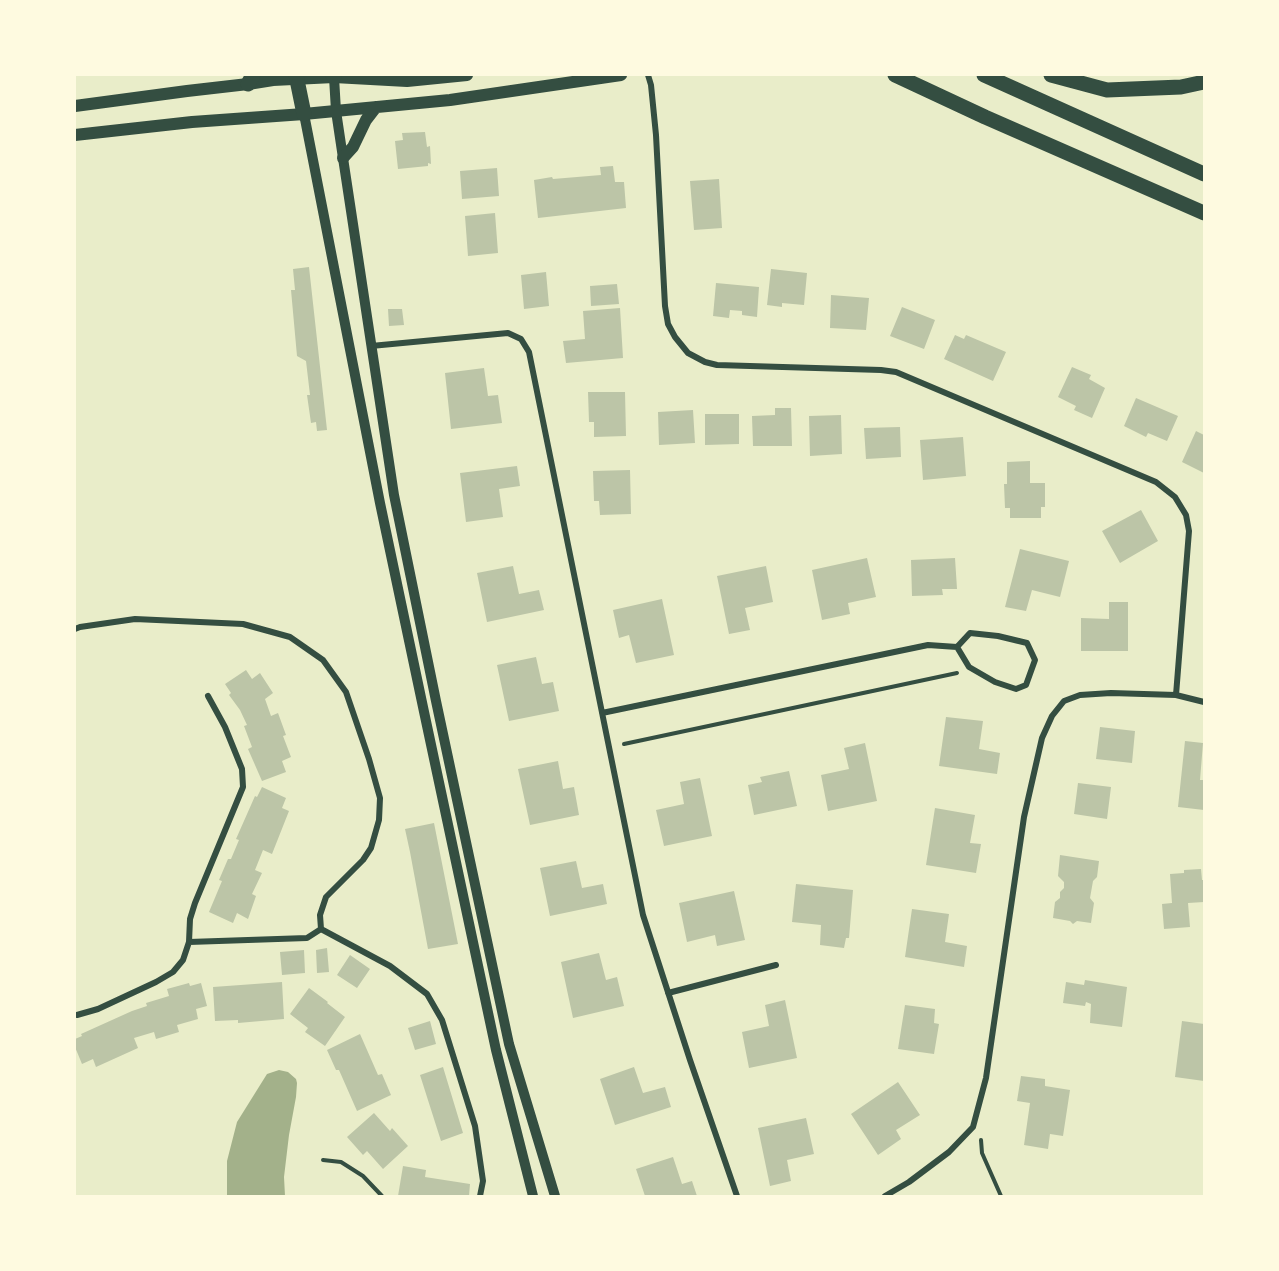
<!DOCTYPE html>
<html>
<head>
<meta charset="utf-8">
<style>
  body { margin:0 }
  #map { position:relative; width:1279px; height:1271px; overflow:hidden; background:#e9edc9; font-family:Arial,sans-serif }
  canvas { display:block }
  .frame { position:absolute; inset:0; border:76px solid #fefae0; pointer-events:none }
</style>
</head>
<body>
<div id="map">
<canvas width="1279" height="1271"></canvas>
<div class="frame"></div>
</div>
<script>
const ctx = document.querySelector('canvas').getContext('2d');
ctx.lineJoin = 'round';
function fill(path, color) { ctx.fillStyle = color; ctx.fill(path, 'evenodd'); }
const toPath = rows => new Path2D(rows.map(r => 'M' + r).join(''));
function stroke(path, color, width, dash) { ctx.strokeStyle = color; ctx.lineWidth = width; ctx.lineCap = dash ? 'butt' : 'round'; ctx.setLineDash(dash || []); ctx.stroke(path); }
const water = toPath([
  [279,1070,288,1072,296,1079,297,1083,296,1097,289,1135,284,1177,285,1196,227,1196,227,1161,237,1122,267,1074]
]);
const building = toPath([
  [425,132,427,147,430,146,431,164,428,163,428,166,398,169,395,141,403,140,402,133],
  [613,166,615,182,624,182,626,208,538,218,534,180,552,177,553,179,601,175,600,167],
  [497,168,499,196,462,199,460,171],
  [719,179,722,228,694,230,690,181],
  [495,213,498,253,468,256,465,216],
  [309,267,327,430,317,431,316,422,311,423,307,395,310,395,306,361,297,356,291,290,295,290,293,269],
  [771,269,807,273,804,305,782,303,782,307,767,305],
  [546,272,549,306,524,309,521,275],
  [716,283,759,287,757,317,742,315,742,311,730,310,729,318,713,316],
  [617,284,619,304,591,306,590,286],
  [831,295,869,298,866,330,830,328],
  [902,307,935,320,924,349,890,336],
  [620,308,623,358,566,363,563,341,585,339,583,311],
  [388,309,402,309,404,325,389,326],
  [955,335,964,339,966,335,1006,352,993,381,944,359],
  [1072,367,1091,375,1089,379,1105,388,1092,418,1074,410,1076,406,1058,397],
  [484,368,488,396,498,395,502,423,451,429,445,373],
  [588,392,625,392,626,436,594,437,594,422,589,422],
  [1136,398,1178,416,1167,441,1148,433,1146,437,1124,426],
  [775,408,791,408,792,446,753,446,752,416,775,415],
  [693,410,695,443,659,445,658,412],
  [705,414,739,414,739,444,705,445],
  [841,415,842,454,810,456,809,416],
  [900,427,901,457,866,459,864,428],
  [1196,431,1204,435,1204,473,1182,462],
  [963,437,966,476,923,480,920,440],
  [1030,461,1030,483,1045,483,1045,507,1041,507,1041,518,1010,518,1010,508,1005,508,1004,484,1007,484,1007,462],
  [517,466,520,486,499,489,503,517,466,522,460,473],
  [630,470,631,514,600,515,599,501,594,501,593,471],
  [1141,510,1158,541,1120,563,1102,531],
  [1020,549,1069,561,1060,597,1032,590,1026,611,1005,607],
  [867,558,876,597,848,603,850,614,822,620,812,570],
  [955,558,957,589,942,589,943,595,912,596,911,560],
  [513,566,519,594,539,590,544,610,487,622,477,573],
  [766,566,773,602,745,608,750,630,729,634,717,576],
  [662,599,674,655,636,663,629,635,619,638,613,610],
  [1109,602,1128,602,1128,651,1081,651,1081,618,1109,619],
  [536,657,542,684,553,682,559,711,509,721,497,665],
  [246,670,252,679,260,673,273,693,265,699,271,716,278,713,286,735,283,736,291,757,282,761,286,772,262,781,248,749,252,747,244,726,247,725,240,710,229,695,231,693,225,684],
  [946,717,983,721,979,749,1000,753,997,774,939,766],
  [1100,727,1135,731,1132,763,1096,759],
  [1185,741,1203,743,1200,780,1204,780,1204,810,1178,807],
  [865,743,877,801,828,811,821,775,849,769,844,748],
  [558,761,563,789,574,787,579,815,530,825,518,769],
  [789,771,797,806,754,815,748,785,762,782,760,777],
  [700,778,712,836,664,846,656,810,684,804,680,782],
  [1078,783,1111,787,1107,819,1074,814],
  [262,787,286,798,282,808,289,811,272,854,263,850,255,870,262,873,252,894,256,896,248,919,237,913,233,923,209,912,222,881,219,880,228,859,231,859,239,840,236,839,255,796,257,797],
  [935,808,975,815,970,843,981,844,976,873,926,865],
  [434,823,458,944,428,949,410,852,405,829],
  [1060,855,1099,861,1097,877,1093,881,1090,898,1094,903,1091,923,1077,921,1073,924,1070,921,1053,918,1055,902,1060,898,1060,892,1064,888,1064,882,1058,876],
  [576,861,582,888,603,884,607,904,550,916,540,868],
  [1201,869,1202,880,1204,880,1204,902,1188,903,1190,927,1164,929,1162,904,1172,903,1170,874,1184,873,1184,870],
  [796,884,853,890,849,938,846,938,844,948,820,945,821,925,792,922],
  [734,891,745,940,717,946,715,935,687,942,679,903],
  [912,909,949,914,945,942,967,946,964,967,905,957],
  [327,948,329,972,317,973,316,950],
  [304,950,305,973,282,975,280,952],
  [599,953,606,980,617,977,624,1006,573,1018,561,962],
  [350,955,370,969,357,988,337,975],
  [1085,980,1127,987,1122,1027,1090,1023,1091,1004,1086,1002,1085,1006,1063,1003,1066,982,1084,985],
  [282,982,284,1019,238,1023,238,1020,215,1021,213,987],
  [189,983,190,986,201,983,207,1006,196,1009,198,1019,177,1025,179,1032,156,1039,154,1032,134,1038,138,1048,96,1067,93,1059,82,1064,75,1047,75,1039,82,1036,81,1034,132,1011,147,1006,146,1003,169,996,167,989],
  [309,988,328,1002,327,1003,345,1017,325,1046,305,1032,308,1028,290,1014],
  [785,1000,797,1058,749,1068,742,1032,769,1026,765,1005],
  [905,1005,935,1009,934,1023,939,1024,934,1054,898,1049],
  [430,1021,436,1044,415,1050,408,1028],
  [1182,1021,1204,1024,1204,1081,1175,1077],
  [360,1034,378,1075,382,1074,391,1095,357,1111,339,1070,336,1070,327,1050],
  [443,1067,463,1133,441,1141,420,1075],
  [634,1067,643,1093,665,1087,671,1107,615,1125,600,1079],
  [1021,1076,1045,1079,1045,1086,1070,1090,1063,1136,1050,1134,1048,1149,1024,1145,1030,1103,1017,1101],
  [898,1082,920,1115,896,1130,901,1139,878,1155,851,1114],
  [374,1113,390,1131,392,1128,408,1146,383,1169,367,1151,363,1155,347,1137],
  [806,1118,814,1154,787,1160,791,1181,770,1186,758,1128],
  [673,1157,682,1184,692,1181,697,1196,645,1196,636,1169],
  [403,1166,426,1170,425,1177,470,1184,469,1196,398,1196]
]);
const path = toPath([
  [624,744,957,673],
  [981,1140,982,1153,1001,1196],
  [323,1160,341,1162,363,1176,382,1196]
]);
const minor = toPath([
  [648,75,651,85,656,135,665,306,668,324,675,337,688,353,705,362,717,365,881,370,896,372,1156,482,1175,497,1186,515,1189,531,1176,695,1204,702],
  [371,346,508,333,521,339,529,352,643,915,690,1060,737,1196],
  [75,629,80,627,135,619,243,624,290,637,323,660,346,692,369,759,380,798,379,820,371,848,363,860,326,897,320,915,321,929,390,966,427,994,442,1020,475,1126,483,1181,480,1196],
  [602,713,928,645,957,647,969,667,995,682,1016,689,1026,685,1035,660,1027,643,998,636,970,633,957,647],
  [189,942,190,919,195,903,243,787,242,769,225,727,208,696],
  [668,993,776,965],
  [77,1015,98,1009,156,982,173,972,183,960,189,942,307,938,321,929],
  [885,1196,909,1182,949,1152,973,1127,986,1078,1024,817,1042,738,1052,716,1064,701,1080,695,1111,693,1176,695]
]);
const tertiary = toPath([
  [334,77,336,111,343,158,394,495,436,701,509,1044,555,1196],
  [304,114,380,503,423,707,496,1050,533,1196]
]);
const secondary = toPath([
  [75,106,187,91,248,84,273,80,334,77,407,81,467,75],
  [75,135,192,122,304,114,450,100,621,75],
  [343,158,353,147,366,120,376,107]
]);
const primary = toPath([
  [296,75,304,114],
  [333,75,334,77],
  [895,75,985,117,1204,213],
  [984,75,1204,174],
  [1051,75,1107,90,1181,87,1204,82],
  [248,84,253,75]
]);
fill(water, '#a3b18a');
fill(building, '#bcc5a7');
stroke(path, '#344e41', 4);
stroke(minor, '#344e41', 6);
stroke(tertiary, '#344e41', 10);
stroke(secondary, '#344e41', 12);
stroke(primary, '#344e41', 15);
</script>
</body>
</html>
